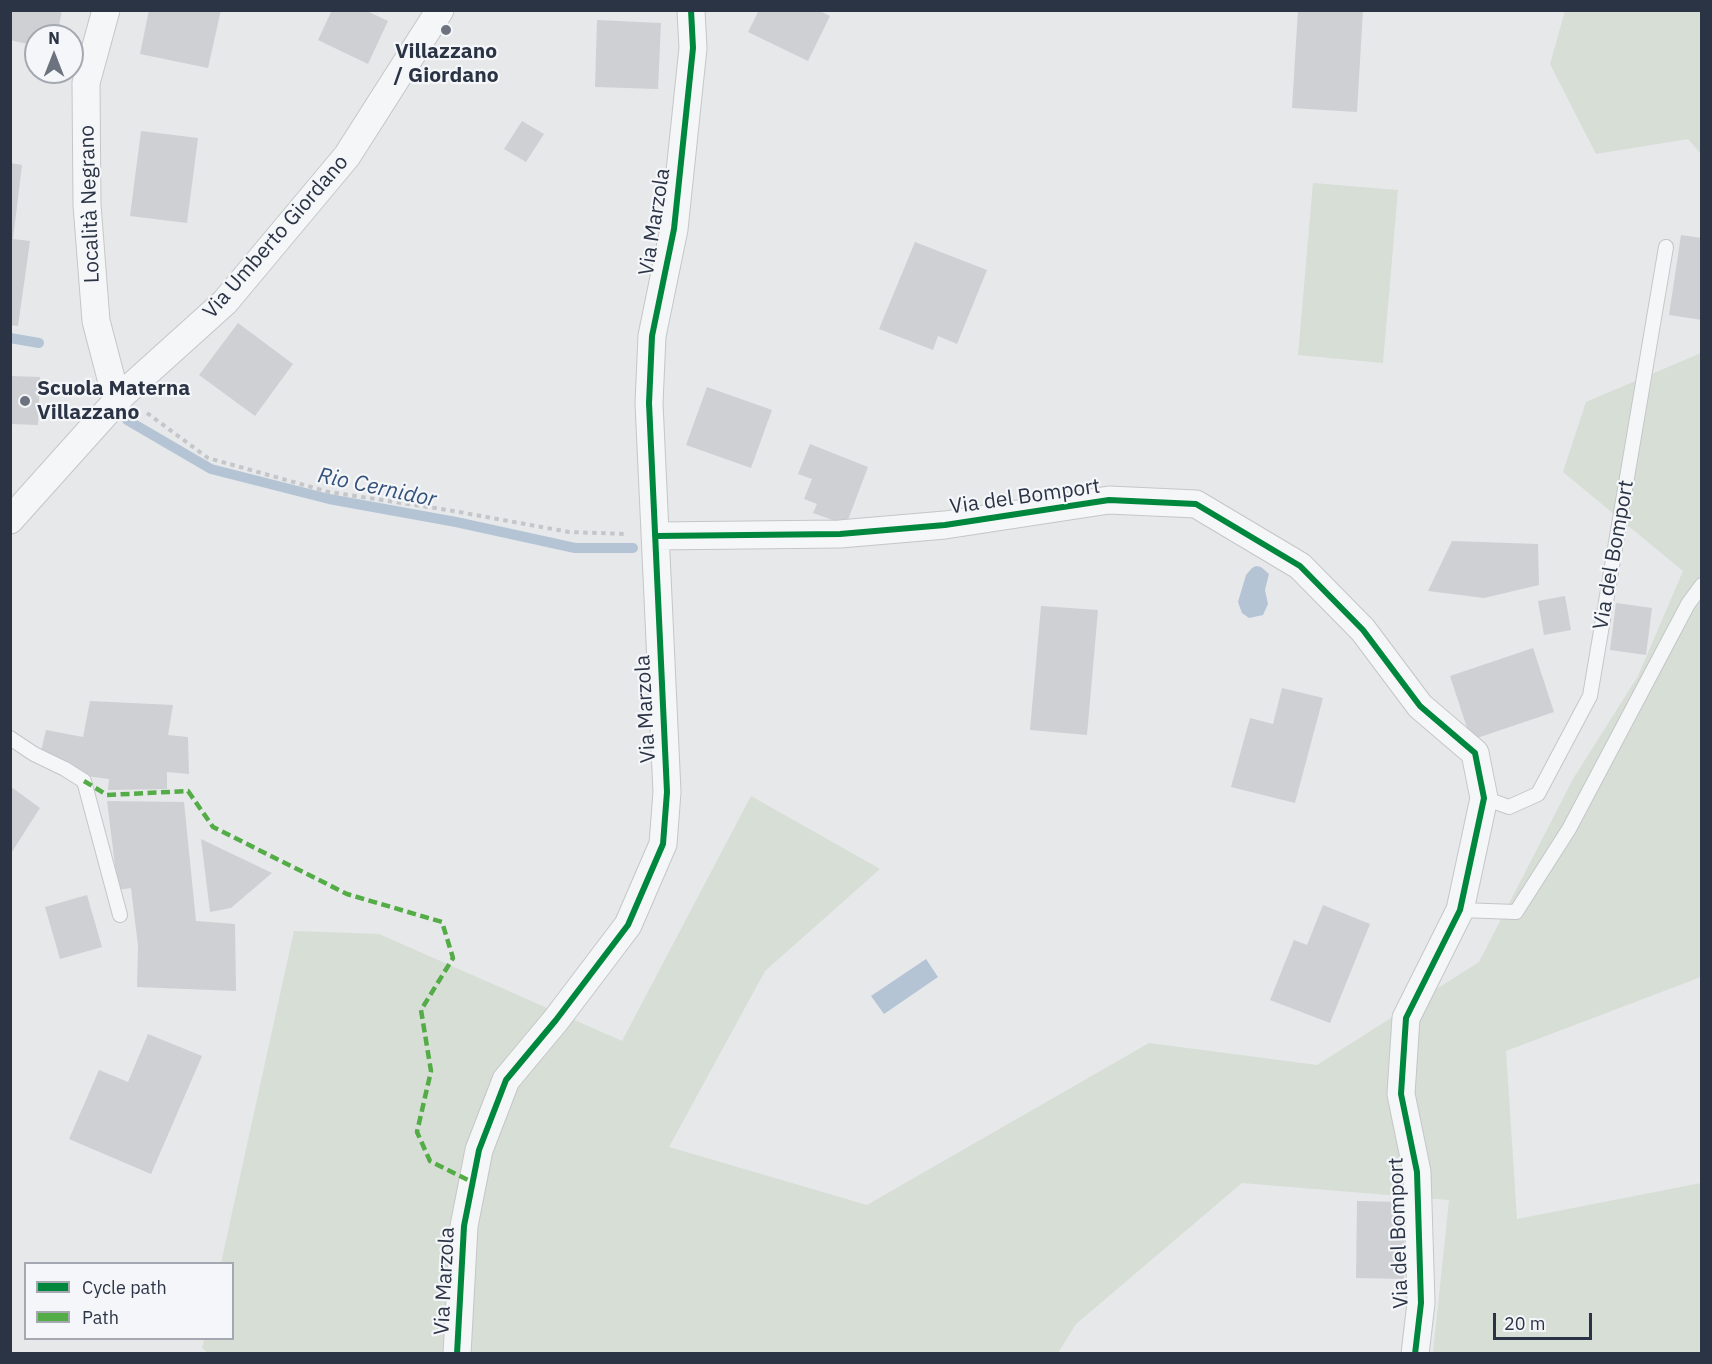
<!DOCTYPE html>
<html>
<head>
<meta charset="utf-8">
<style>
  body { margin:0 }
  #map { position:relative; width:1712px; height:1364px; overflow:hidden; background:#e6e8ea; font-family:"IBM Plex Sans",sans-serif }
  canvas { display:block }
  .frame { position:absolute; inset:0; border:12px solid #2b3445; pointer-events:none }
  .legend { position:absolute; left:24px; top:1262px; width:210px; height:78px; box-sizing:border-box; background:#f4f6f9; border:2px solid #a4a8b1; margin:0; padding:8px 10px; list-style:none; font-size:18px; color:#2b3445 }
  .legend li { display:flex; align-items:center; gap:12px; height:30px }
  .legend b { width:30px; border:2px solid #a4a8b1 }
  .north { position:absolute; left:24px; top:24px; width:60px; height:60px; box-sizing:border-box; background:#f4f6f9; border:2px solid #a4a8b1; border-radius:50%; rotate:0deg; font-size:16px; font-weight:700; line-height:24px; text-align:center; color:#2b3445 }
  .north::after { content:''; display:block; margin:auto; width:21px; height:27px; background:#6c737f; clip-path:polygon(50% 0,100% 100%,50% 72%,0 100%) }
  .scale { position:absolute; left:1493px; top:1313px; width:99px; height:27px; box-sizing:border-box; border:3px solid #2b3445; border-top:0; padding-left:8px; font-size:18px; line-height:21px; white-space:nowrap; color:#2b3445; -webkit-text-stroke:4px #f4f6f9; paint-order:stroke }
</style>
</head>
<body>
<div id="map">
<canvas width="1712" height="1364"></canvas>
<div class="frame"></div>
<ul class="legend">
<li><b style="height:8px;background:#00873e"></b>Cycle path</li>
<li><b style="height:8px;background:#54ac47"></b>Path</li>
</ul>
<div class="north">N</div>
<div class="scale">20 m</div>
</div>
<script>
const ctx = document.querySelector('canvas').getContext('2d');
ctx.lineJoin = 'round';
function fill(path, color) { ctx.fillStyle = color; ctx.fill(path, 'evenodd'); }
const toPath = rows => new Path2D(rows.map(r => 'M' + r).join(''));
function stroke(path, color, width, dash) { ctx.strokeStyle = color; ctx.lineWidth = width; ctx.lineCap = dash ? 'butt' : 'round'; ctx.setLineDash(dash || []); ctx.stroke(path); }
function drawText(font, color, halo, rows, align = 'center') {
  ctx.font = font + ' "IBM Plex Sans",sans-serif'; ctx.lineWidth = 4.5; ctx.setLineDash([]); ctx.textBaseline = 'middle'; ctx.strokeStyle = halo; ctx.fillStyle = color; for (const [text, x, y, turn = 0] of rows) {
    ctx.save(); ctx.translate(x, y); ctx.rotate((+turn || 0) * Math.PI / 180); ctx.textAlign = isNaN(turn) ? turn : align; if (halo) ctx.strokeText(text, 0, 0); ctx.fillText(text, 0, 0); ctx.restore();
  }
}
const green = toPath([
  [1565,11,1701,11,1701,154,1688,139,1596,154,1550,64],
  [1313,183,1398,190,1383,363,1298,355],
  [1701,353,1701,977,1506,1051,1517,1219,1701,1183,1701,1353,1433,1353,1449,1200,1242,1183,1076,1324,1058,1353,209,1354,202,1348,204,1339,232,1338,232,1264,221,1263,294,931,379,934,622,1041,751,796,880,869,765,971,669,1147,867,1205,1149,1043,1317,1065,1479,962,1573,779,1638,676,1683,571,1563,472,1586,402]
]);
const water = toPath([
  [1256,566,1261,567,1269,574,1265,590,1268,604,1263,615,1249,618,1242,613,1238,602,1246,575,1252,568],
  [926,959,938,977,884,1014,871,996]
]);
const stream = toPath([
  [10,338,39,343],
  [127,420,211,469,329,499,456,522,575,548,633,548]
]);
const building = toPath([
  [10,10,62,10,57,36,36,36,36,46,10,40],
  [149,10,221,10,208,68,140,54],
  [332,10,365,10,388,21,368,64,318,40],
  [759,10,818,10,830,16,808,61,748,32],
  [1298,10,1363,10,1357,112,1292,108],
  [597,20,661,23,658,89,595,87],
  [522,121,544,134,526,162,504,149],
  [141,131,198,138,187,223,130,216],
  [10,163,22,165,13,239,30,241,18,326,10,325],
  [1681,235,1702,238,1702,320,1669,315],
  [915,242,987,270,957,344,938,336,933,350,879,329],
  [238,323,293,364,255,416,199,375],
  [10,376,40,377,38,425,10,424],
  [707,387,772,410,751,468,686,445],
  [810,444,868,467,846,525,813,513,817,504,804,499,812,479,798,474],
  [1452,541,1538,544,1539,585,1484,598,1428,591],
  [1565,596,1571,630,1544,635,1538,601],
  [1616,603,1652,608,1646,655,1610,650],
  [1041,606,1098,610,1087,735,1030,730],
  [1533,648,1554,712,1471,740,1450,676],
  [1282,688,1323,698,1295,803,1231,787,1250,718,1273,724],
  [90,701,173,705,168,735,188,737,189,774,167,772,167,789,108,790,109,779,86,776,41,751,46,730,83,737],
  [10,786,40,808,10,855],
  [107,801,184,802,196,921,235,924,236,991,137,987,138,946,131,888,118,890],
  [201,839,272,873,231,908,210,912],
  [87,895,102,947,60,959,45,907],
  [1323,905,1370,924,1330,1023,1270,1000,1294,940,1307,945],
  [148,1034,202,1056,151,1174,69,1139,99,1070,128,1082],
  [1357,1201,1404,1202,1404,1279,1356,1278]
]);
const path = toPath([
  [147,413,208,458,329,492,448,510,569,532,627,534]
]);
const service = toPath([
  [10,738,34,754,65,769,84,781,120,915],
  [1484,798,1509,807,1538,794,1590,696,1666,247],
  [1460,910,1516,912,1569,829,1688,604,1702,585]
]);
const minor = toPath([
  [106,10,86,83,87,205,96,321,112,382,123,394],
  [10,520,123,394,225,302,347,156,440,10],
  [655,536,840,534,945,525,1109,500,1196,504,1300,566,1363,630,1420,706,1475,753,1484,798,1460,910,1406,1018,1401,1094,1417,1172,1421,1303,1415,1354],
  [457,1354,464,1226,479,1150,506,1080,556,1020,628,925,663,844,667,792,649,403,652,336,674,229,693,48,691,10]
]);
const quiet = toPath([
  [84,781,107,795,188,791,213,827,347,894,442,922,453,958,421,1010,431,1071,417,1132,430,1161,472,1182]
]);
const cycleway = toPath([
  [655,536,840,534,945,525,1109,500,1196,504,1300,566,1363,630,1420,706,1475,753,1484,798,1460,910,1406,1018,1401,1094,1417,1172,1421,1303,1415,1354],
  [457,1354,464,1226,479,1150,506,1080,556,1020,628,925,663,844,667,792,649,403,652,336,674,229,693,48,691,10]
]);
const markers = [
  [446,30,6,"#6c737f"],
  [25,401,6,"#6c737f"]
];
const poiNames = [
  ["Villazzano",446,52],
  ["/ Giordano",446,76],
  ["Scuola Materna",37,389,"left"],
  ["Villazzano",37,413,"left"]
];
const streetNames = [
  ["Località Negrano",90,204,-92],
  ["Via Marzola",655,222,-81],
  ["Via Umberto Giordano",276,237,-49],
  ["Via del Bomport",1025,497,-8],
  ["Via del Bomport",1614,555,-80],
  ["Via Marzola",646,709,-93],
  ["Via del Bomport",1399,1233,-92],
  ["Via Marzola",445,1281,-87]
];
const waterNames = [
  ["Rio Cernidor",377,488,12]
];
fill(green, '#d6ded6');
fill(water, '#b4c4d5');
stroke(stream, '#b4c4d5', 10);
fill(building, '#ced0d3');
stroke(service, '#c4c6c8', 16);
stroke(minor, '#c4c6c8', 29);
stroke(path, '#c5c6ca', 4, [4.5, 4.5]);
stroke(service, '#f5f6f7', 14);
stroke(minor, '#f5f6f7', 27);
stroke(quiet, '#54ac47', 4.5, [9, 4.5]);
stroke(cycleway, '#00873e', 6);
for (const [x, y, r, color] of markers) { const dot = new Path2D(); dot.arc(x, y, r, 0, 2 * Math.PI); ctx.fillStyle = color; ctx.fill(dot); stroke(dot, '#f4f6f9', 2); }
drawText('bold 21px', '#2b3445', '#f4f6f9', poiNames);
drawText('21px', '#2b3445', '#f4f6f9', streetNames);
drawText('italic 22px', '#34527a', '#f4f6f9', waterNames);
</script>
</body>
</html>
